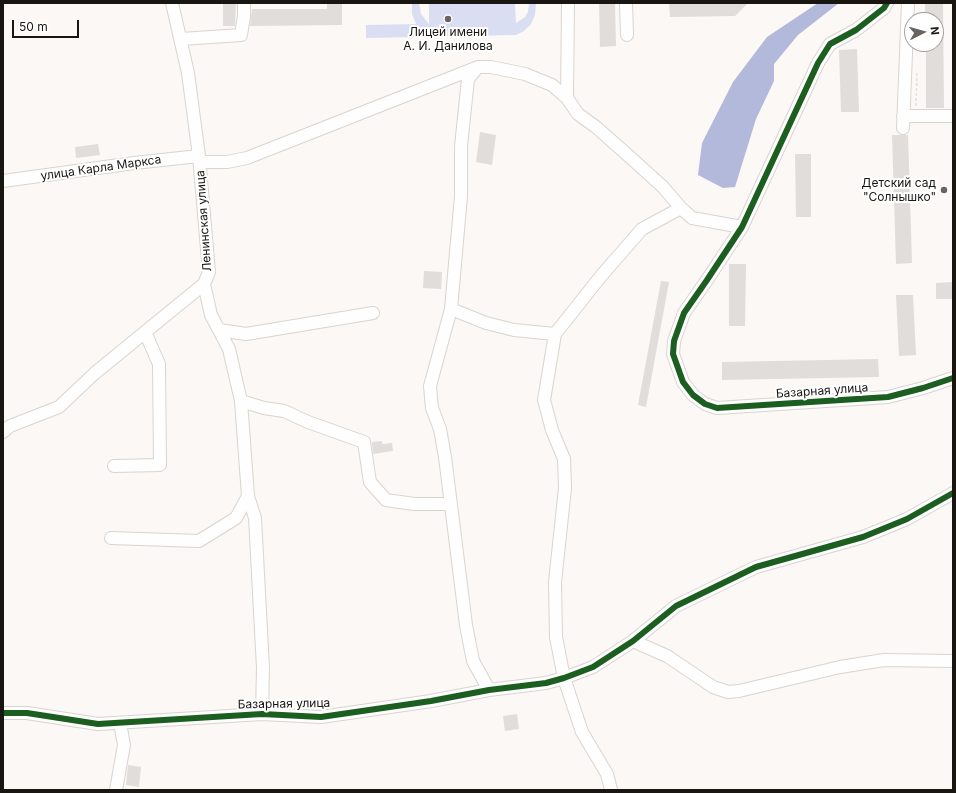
<!DOCTYPE html>
<html>
<head>
<meta charset="utf-8">
<style>
  body { margin:0 }
  #map { position:relative; width:956px; height:793px; overflow:hidden; background:#fbf8f5; font-family:Inter,sans-serif }
  canvas { display:block }
  .frame { position:absolute; inset:0; border:4px solid #191511; pointer-events:none }
  .north { position:absolute; left:904px; top:12px; width:40px; height:40px; box-sizing:border-box; background:#fff; border:1px solid #a3a1a0; border-radius:50%; rotate:84deg; font-size:11px; font-weight:700; line-height:16px; text-align:center; color:#191511 }
  .north::after { content:''; display:block; margin:auto; width:14px; height:18px; background:#686461; clip-path:polygon(50% 0,100% 100%,50% 72%,0 100%) }
  .scale { position:absolute; left:12px; top:20px; width:67px; height:18px; box-sizing:border-box; border:2px solid #191511; border-top:0; padding-left:5px; font-size:12px; line-height:14px; white-space:nowrap; color:#191511; -webkit-text-stroke:3px #fff; paint-order:stroke }
</style>
</head>
<body>
<div id="map">
<canvas width="956" height="793"></canvas>
<div class="frame"></div>
<div class="north">N</div>
<div class="scale">50 m</div>
</div>
<script>
const ctx = document.querySelector('canvas').getContext('2d');
ctx.lineJoin = 'round';
function fill(path, color) { ctx.fillStyle = color; ctx.fill(path, 'evenodd'); }
const toPath = rows => new Path2D(rows.map(r => 'M' + r).join(''));
function stroke(path, color, width, dash) { ctx.strokeStyle = color; ctx.lineWidth = width; ctx.lineCap = dash ? 'butt' : 'round'; ctx.setLineDash(dash || []); ctx.stroke(path); }
function drawText(font, color, halo, rows, align = 'center') {
  ctx.font = font + ' Inter,sans-serif'; ctx.lineWidth = 4; ctx.setLineDash([]); ctx.textBaseline = 'middle'; ctx.strokeStyle = halo; ctx.fillStyle = color; for (const [text, x, y, turn = 0] of rows) {
    ctx.save(); ctx.translate(x, y); ctx.rotate((+turn || 0) * Math.PI / 180); ctx.textAlign = isNaN(turn) ? turn : align; if (halo) ctx.strokeText(text, 0, 0); ctx.fillText(text, 0, 0); ctx.restore();
  }
}
const green = toPath([
  [412,3,419,3,421,14,429,24,429,3,515,3,516,23,525,17,528,12,529,3,536,3,536,4,535,15,531,24,524,31,516,35,366,38,366,25,416,24,412,14]
]);
const water = toPath([
  [818,3,839,3,798,35,774,64,774,81,756,119,735,187,723,188,698,175,702,143,733,82,767,37]
]);
const building = toPath([
  [223,3,236,3,235,26,223,26],
  [327,3,342,3,342,25,250,26,252,9,327,9],
  [599,3,615,3,616,46,600,47],
  [669,3,748,3,735,16,670,17],
  [925,3,943,3,944,108,926,108,926,44,936,44,936,20,925,20],
  [857,49,859,112,841,112,839,50],
  [480,132,496,135,492,165,476,162],
  [892,135,908,135,912,263,896,264],
  [98,144,100,155,76,158,75,147],
  [795,154,811,154,811,217,796,217],
  [729,264,746,264,745,326,729,326],
  [424,271,442,272,441,289,423,288],
  [661,281,669,282,646,407,638,405],
  [953,282,953,299,936,299,936,283],
  [896,295,913,295,916,355,899,356],
  [878,359,879,377,722,380,722,362],
  [382,441,382,444,392,443,393,451,373,454,372,442],
  [517,714,519,729,505,731,503,716],
  [128,765,141,767,139,787,126,785]
]);
const path = toPath([
  [916,106,917,72]
]);
const minor = toPath([
  [626,3,627,35],
  [887,3,884,8,856,30,830,44,818,63,742,227,707,280,684,313,674,341,673,354,683,382,693,395,705,404,717,408,888,397,923,388,953,378],
  [181,39,241,35,244,16,244,3],
  [478,67,468,79,461,146,461,196,451,309,430,386,432,408,440,429,445,457,466,625,473,661,489,690],
  [567,98,568,3],
  [903,116,953,116],
  [903,128,908,3],
  [200,162,227,162,247,158,478,67,491,67,525,74,552,85,567,98,578,114,596,127,631,158,663,187,681,208],
  [3,181,134,163,199,156],
  [204,284,211,315,229,349,241,401,248,496,255,518,263,668,262,714],
  [451,309,486,323,514,330,555,334],
  [219,330,246,334,373,313],
  [241,401,264,408,284,411,308,422,364,442,370,482,386,500,414,504,451,504],
  [3,432,10,426,59,407,95,373,204,284,209,272,199,156,188,73,172,3],
  [114,466,160,465,159,364,145,332],
  [111,538,199,541,236,518,248,496],
  [633,641,667,656,713,687,728,692,739,691,840,667,884,660,953,661],
  [3,713,27,713,98,724,262,714,321,717,431,701,489,690,546,683,564,678,593,667,633,641,676,606,756,567,863,537,907,519,953,493],
  [116,790,124,745,120,723],
  [611,790,607,774,582,732,564,678,556,637,555,582,565,488,564,459,552,430,544,400,555,334,601,276,642,229,681,208,692,218,742,227]
]);
const cycleway = toPath([
  [887,3,884,8,856,30,830,44,818,63,742,227,707,280,684,313,674,341,673,354,683,382,693,395,705,404,717,408,888,397,923,388,953,378],
  [3,713,27,713,98,724,262,714,321,717,431,701,489,690,546,683,564,678,593,667,633,641,676,606,756,567,863,537,907,519,953,493]
]);
const markers = [
  [448,19,4,"#686461"],
  [944,190,4,"#686461"]
];
const poiNames = [
  ["Лицей имени",448,32],
  ["А. И. Данилова",448,46],
  ["Детский сад",936,183,"right"],
  ["\"Солнышко\"",936,197,"right"]
];
const streetNames = [
  ["улица Карла Маркса",101,168,-8],
  ["Ленинская улица",204,221,-94],
  ["Базарная улица",822,391,-4],
  ["Базарная улица",284,704,-1]
];
fill(green, '#dadef2');
fill(water, '#b2b9db');
fill(building, '#e1ddda');
stroke(minor, '#d8d4d0', 14);
stroke(path, '#e2e1e0', 1.5, [3, 2]);
stroke(minor, '#fefefe', 12);
stroke(cycleway, '#1b5e20', 6);
for (const [x, y, r, color] of markers) { const dot = new Path2D(); dot.arc(x, y, r, 0, 2 * Math.PI); ctx.fillStyle = color; ctx.fill(dot); stroke(dot, '#fff', 1.5); }
drawText('12px', '#191511', '#fff', poiNames);
drawText('12px', '#191511', '#fff', streetNames);
</script>
</body>
</html>
